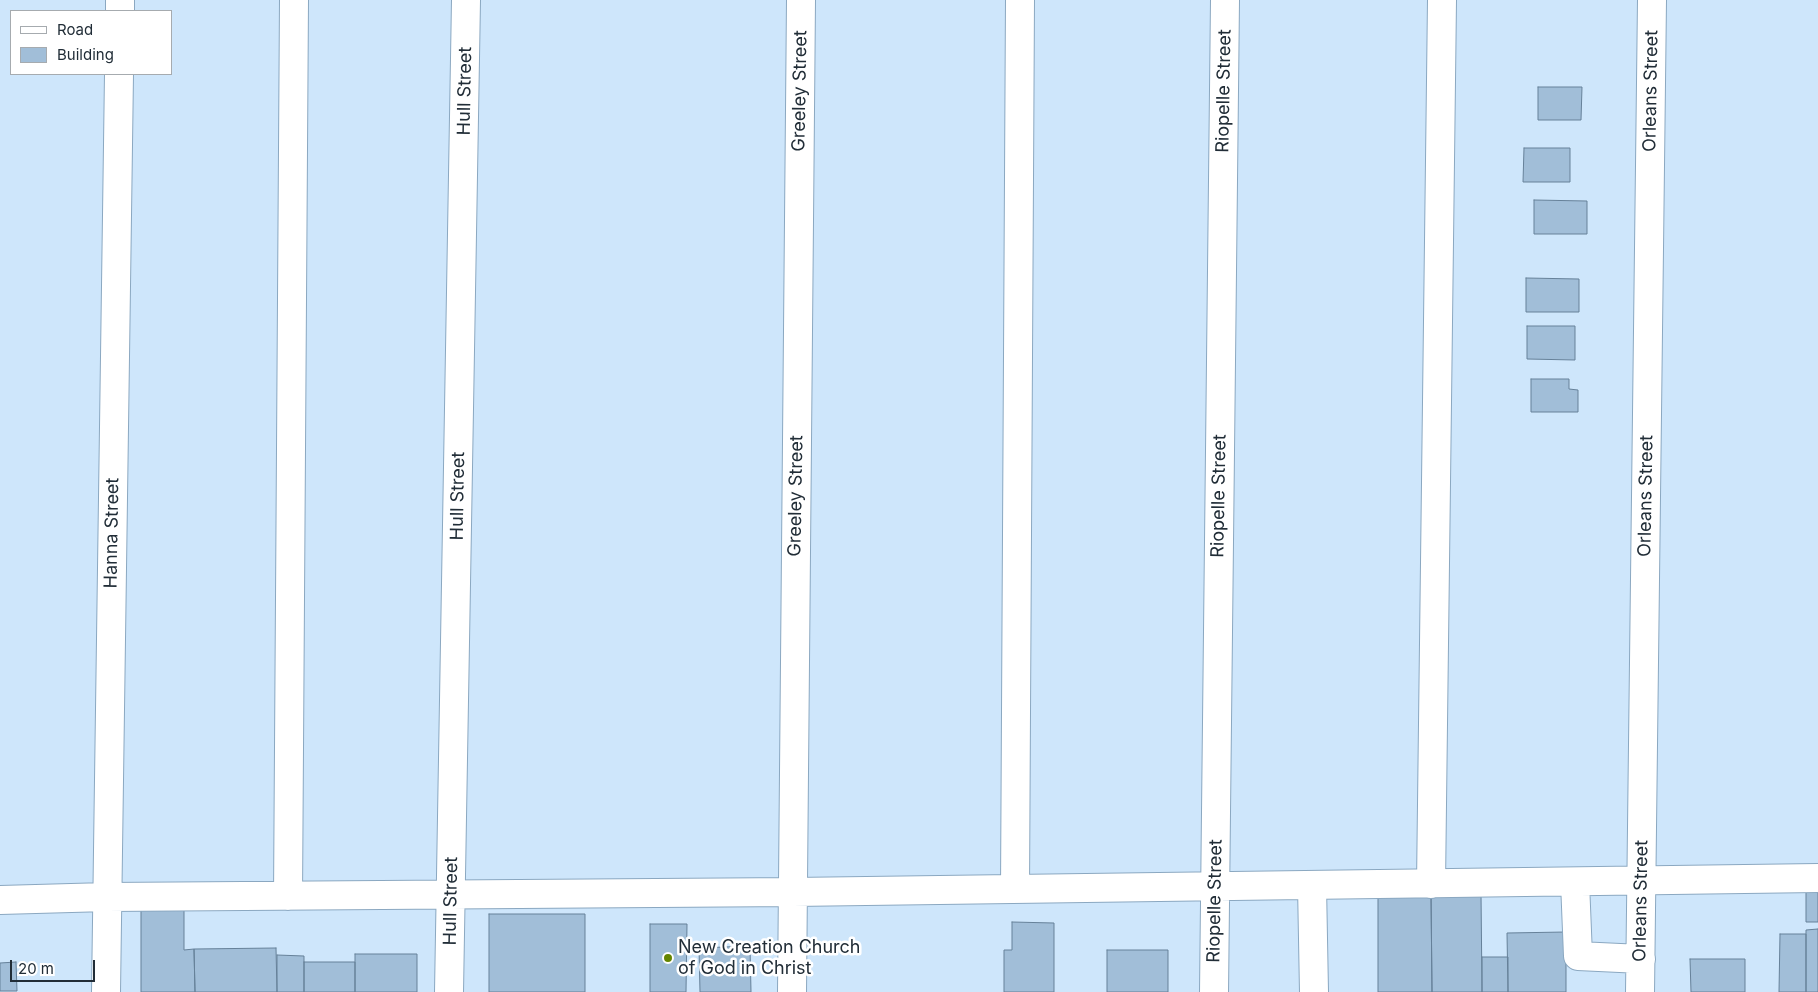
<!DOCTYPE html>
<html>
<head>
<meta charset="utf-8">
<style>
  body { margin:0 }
  #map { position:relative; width:1818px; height:992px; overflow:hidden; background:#cee6fb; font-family:Inter,sans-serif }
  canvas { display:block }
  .legend { position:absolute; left:10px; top:10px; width:162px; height:65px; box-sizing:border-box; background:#fff; border:1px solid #a6abaf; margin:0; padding:6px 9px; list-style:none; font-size:15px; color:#212d37 }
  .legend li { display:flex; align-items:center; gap:10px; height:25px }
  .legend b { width:25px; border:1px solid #a6abaf }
  .scale { position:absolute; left:10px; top:960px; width:85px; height:22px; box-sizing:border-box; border:2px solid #212d37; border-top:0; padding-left:6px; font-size:15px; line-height:18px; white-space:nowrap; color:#212d37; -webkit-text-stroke:4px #fff; paint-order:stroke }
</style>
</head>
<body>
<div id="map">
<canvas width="1818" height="992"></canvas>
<ul class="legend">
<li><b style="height:6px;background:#fff"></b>Road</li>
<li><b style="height:14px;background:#a1bed8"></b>Building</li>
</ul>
<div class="scale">20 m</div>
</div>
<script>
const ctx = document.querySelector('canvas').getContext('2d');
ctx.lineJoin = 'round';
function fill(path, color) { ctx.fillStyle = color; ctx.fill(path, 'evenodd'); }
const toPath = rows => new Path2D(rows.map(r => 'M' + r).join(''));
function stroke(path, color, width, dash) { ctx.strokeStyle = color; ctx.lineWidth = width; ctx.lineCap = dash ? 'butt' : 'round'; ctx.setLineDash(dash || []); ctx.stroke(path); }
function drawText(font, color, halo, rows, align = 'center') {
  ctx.font = font + ' Inter,sans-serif'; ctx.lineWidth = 5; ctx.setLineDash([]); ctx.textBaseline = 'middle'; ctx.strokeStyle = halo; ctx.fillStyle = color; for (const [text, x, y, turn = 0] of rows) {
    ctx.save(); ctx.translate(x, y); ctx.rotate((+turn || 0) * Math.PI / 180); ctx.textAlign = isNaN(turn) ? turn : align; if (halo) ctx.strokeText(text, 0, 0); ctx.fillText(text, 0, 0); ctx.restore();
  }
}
const building = toPath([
  [1538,87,1582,87,1581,120,1538,120,1538,87],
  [1524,148,1570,148,1570,182,1523,182,1524,148],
  [1534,200,1587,201,1587,234,1534,234,1534,200],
  [1526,278,1579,279,1579,312,1526,312,1526,278],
  [1527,326,1575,326,1575,360,1527,359,1527,326],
  [1531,379,1569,379,1569,389,1578,390,1578,412,1531,412,1531,379],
  [1806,892,1818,892,1818,922,1806,922,1806,892],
  [1378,893,1431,893,1432,992,1378,992,1378,893],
  [1431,893,1481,893,1482,992,1432,992,1431,893],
  [141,907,184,907,184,950,194,949,195,992,141,992,141,907],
  [489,914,585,914,585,992,489,992,489,914],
  [1012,922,1054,923,1054,992,1004,992,1004,950,1012,950,1012,922],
  [650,924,687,924,686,992,650,992,650,924],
  [1818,929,1818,992,1806,992,1806,930,1818,929],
  [1566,932,1566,992,1508,992,1507,933,1566,932],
  [1780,934,1806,934,1806,992,1779,992,1780,934],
  [750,946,751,992,700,992,699,948,750,946],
  [276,948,277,992,195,992,194,949,276,948],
  [1107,950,1168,950,1168,992,1107,992,1107,950],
  [355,954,417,954,417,992,355,992,355,954],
  [277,955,304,956,304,992,277,992,277,955],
  [1482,957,1508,957,1508,992,1482,992,1482,957],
  [1690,959,1745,959,1745,992,1691,992,1690,959],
  [16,962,17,991,0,991,0,963,16,962],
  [304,962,355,962,355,992,304,992,304,962]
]);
const minor = toPath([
  [120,11,120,0],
  [1575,882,1578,956,1641,959],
  [1431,884,1442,0],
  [1312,885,1314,992],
  [1015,889,1020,0],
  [288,896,294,0],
  [0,900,107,897,793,892,1818,878],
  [106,992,119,74],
  [449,992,466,0],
  [792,992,801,0],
  [1214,992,1225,0],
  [1640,992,1652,0]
]);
const markers = [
  [668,958,5,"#658500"]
];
const streetNames = [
  ["Hull Street",465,91,-89],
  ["Greeley Street",800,91,-89],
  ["Riopelle Street",1224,91,-89],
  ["Orleans Street",1651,91,-89],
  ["Hull Street",458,496,-89],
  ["Greeley Street",796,496,-89],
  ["Riopelle Street",1219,496,-89],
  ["Orleans Street",1646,496,-89],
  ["Hanna Street",112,533,-89],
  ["Hull Street",451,901,-89],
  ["Riopelle Street",1215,901,-89],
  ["Orleans Street",1641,901,-89]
];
const poiNames = [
  ["New Creation Church",678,948],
  ["of God in Christ",678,969]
];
fill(building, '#a1bed8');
stroke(building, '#668199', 1);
stroke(minor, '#8ba8c1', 30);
stroke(minor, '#fff', 28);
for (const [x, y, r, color] of markers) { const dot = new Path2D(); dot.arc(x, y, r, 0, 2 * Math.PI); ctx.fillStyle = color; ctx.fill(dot); stroke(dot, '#fff', 2); }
drawText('18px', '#212d37', '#fff', streetNames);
drawText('18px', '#212d37', '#fff', poiNames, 'left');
</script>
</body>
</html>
